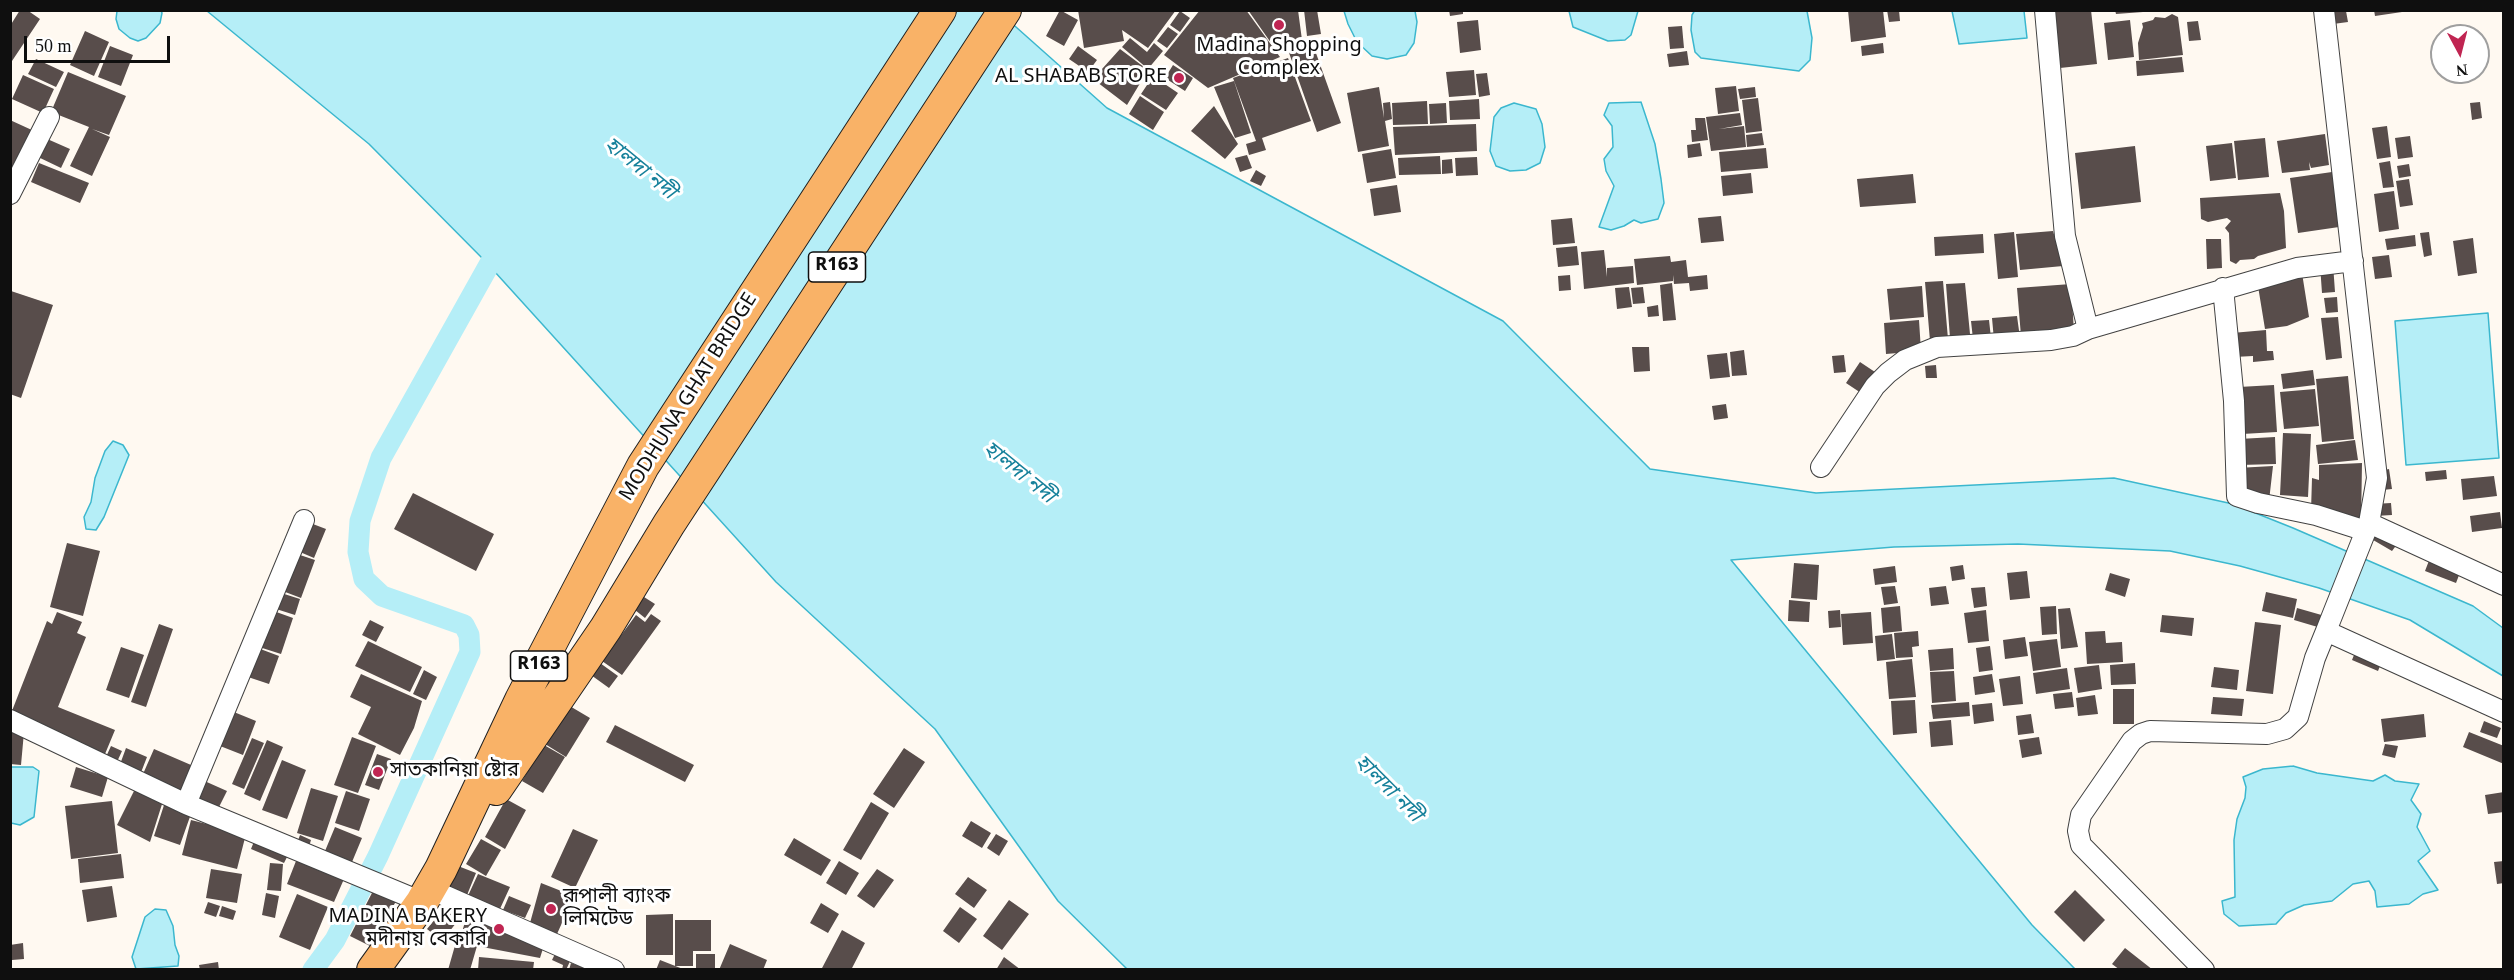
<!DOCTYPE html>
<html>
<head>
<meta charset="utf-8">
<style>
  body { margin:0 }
  #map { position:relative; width:2514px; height:980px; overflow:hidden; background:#fff9f1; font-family:Georgia,serif }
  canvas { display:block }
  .frame { position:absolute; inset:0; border:12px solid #0f0f0f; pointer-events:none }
  .north { position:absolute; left:2430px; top:24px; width:60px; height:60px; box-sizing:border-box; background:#fff; border:2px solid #9f9f9f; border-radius:50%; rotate:173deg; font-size:16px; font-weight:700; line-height:24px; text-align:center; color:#0f0f0f }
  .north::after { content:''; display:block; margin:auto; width:21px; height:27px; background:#c02552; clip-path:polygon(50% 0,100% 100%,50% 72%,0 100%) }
  .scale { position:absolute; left:24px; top:36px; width:146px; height:27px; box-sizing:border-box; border:3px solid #0f0f0f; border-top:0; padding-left:8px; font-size:18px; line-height:21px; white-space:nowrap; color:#0f0f0f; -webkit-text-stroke:4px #fff; paint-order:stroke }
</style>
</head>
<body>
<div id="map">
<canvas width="2514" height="980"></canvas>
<div class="frame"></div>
<div class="north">N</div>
<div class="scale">50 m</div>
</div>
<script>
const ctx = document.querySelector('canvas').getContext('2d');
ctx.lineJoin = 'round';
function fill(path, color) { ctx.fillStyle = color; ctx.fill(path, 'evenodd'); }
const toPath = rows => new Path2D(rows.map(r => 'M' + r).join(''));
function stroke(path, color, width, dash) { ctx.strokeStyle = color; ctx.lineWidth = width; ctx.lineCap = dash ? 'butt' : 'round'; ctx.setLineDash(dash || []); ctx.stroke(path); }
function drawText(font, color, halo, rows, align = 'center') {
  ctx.font = font + ' Georgia,"Noto Sans Bengali",serif'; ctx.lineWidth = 6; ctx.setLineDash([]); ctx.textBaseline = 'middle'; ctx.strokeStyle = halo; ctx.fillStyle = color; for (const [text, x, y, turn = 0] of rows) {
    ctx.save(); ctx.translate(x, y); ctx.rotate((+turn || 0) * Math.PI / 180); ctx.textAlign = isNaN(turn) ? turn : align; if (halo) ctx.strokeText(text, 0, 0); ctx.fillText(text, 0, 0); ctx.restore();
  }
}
const water = toPath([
  [1695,10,1807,11,1812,38,1810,60,1799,71,1701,58,1695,52,1691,30,1692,15,1695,10],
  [117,11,161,10,162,13,160,23,146,38,138,41,130,38,119,29,116,19,117,11],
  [207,11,998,11,1107,108,1503,321,1650,469,1816,493,2114,478,2233,504,2293,528,2473,606,2503,628,2503,676,2410,620,2319,588,2240,566,2170,551,2018,544,1894,547,1731,560,2032,925,2075,969,1127,969,1058,901,935,729,776,582,485,261,369,144,207,11],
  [1344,11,1415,11,1417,22,1414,43,1406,55,1387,59,1372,56,1357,42,1348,24,1344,11],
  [1569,11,1569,10,1638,11,1631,35,1625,40,1608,41,1573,27,1569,11],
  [1952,11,2024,11,2027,38,1959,44,1952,11],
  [1641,102,1655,144,1661,179,1664,203,1658,219,1641,223,1634,220,1624,226,1611,230,1599,227,1614,186,1606,171,1604,159,1613,147,1612,126,1604,115,1609,103,1641,102],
  [1514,103,1536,109,1542,124,1545,147,1540,163,1526,170,1510,171,1496,166,1490,151,1494,117,1501,108,1514,103],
  [2488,313,2499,458,2406,465,2395,321,2488,313],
  [113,441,123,445,129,455,104,517,96,530,86,529,84,517,91,502,95,478,105,451,113,441],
  [2293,766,2317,773,2373,781,2385,775,2395,781,2419,784,2411,800,2421,814,2417,827,2430,851,2418,861,2438,890,2423,894,2409,904,2377,907,2375,891,2369,881,2353,884,2332,901,2304,905,2286,913,2276,924,2239,926,2224,914,2222,901,2235,897,2234,840,2237,819,2245,798,2246,787,2243,777,2263,769,2293,766],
  [11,767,33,767,39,771,34,817,20,825,11,823,11,767],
  [155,909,166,910,173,926,175,945,179,956,178,966,136,969,132,957,145,917,155,909]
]);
const canal = toPath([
  [313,970,335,940,378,856,470,652,469,635,464,625,382,596,364,579,358,552,360,521,381,458,503,240]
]);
const building = toPath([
  [20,10,27,10,40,19,10,64,10,26],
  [1060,10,1078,20,1064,46,1046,36],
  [1078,10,1176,10,1148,48,1122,30,1124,41,1084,48],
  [1200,10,1246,10,1280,57,1208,88,1164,55],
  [1248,10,1298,10,1302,40,1276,50],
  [1304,10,1317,10,1321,34,1307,36],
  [1449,10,1463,10,1463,14,1450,16],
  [1848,10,1883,10,1886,37,1851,42],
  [1887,10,1899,10,1900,21,1889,22],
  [2054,10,2091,10,2097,64,2060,68],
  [2115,10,2143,10,2143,12,2116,14],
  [2374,10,2401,10,2402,12,2375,16],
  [1180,11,1190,18,1180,32,1170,25],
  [2346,11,2348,22,2333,24,2331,12],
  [2172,14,2178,17,2183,55,2139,60,2138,43,2143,27,2142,23,2153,20,2155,17,2165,18],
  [1478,20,1481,50,1460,53,1457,22],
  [2130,20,2134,57,2108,60,2104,23],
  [2198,21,2201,40,2189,41,2187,22],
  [1682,26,1684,48,1670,49,1668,27],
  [1168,27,1178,34,1167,48,1157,41],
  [85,31,109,42,94,76,70,65],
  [1130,38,1147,52,1154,43,1163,51,1148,69,1122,47],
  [1312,42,1341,123,1317,132,1288,50],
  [1883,43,1884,53,1862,56,1861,46],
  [110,46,133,55,121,86,98,77],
  [1078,46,1097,60,1088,72,1069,59],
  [1120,49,1148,70,1127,105,1093,79],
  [1687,51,1689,65,1669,67,1667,54],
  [2182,57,2184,72,2137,76,2136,61],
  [1288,58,1311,121,1262,138,1266,150,1249,155,1246,144,1256,141,1233,78],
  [36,59,64,72,56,87,28,74],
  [1173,65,1193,78,1185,91,1165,78],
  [1474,70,1476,95,1449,97,1446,72],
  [68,72,126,96,109,135,92,129,110,137,92,176,70,166,89,127,51,112],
  [1487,73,1490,95,1479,97,1476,74],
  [23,75,54,89,43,113,12,99],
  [1153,76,1178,93,1166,110,1141,94],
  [1234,81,1251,133,1235,138,1214,87],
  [1736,86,1739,111,1718,114,1715,88],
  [1379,87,1384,118,1383,103,1390,102,1392,119,1385,121,1389,146,1358,152,1347,93],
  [1755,87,1756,97,1740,99,1738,89],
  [1140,96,1164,112,1153,130,1129,114],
  [1758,98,1762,131,1746,133,1742,100],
  [1479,99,1480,119,1450,120,1449,101],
  [1427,101,1428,124,1393,125,1392,103],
  [2480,102,2482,118,2472,120,2470,103],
  [1446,103,1447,123,1430,124,1429,104],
  [1214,106,1238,144,1225,159,1191,131],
  [1740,113,1742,125,1719,129,1744,126,1746,147,1711,151,1706,117],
  [1695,118,1705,118,1708,140,1692,142,1691,130,1696,130],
  [10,120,34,131,17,170,10,167],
  [1476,124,1477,151,1395,155,1393,127],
  [2387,126,2391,157,2377,159,2372,128],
  [1762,133,1764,145,1747,147,1746,135],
  [2325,134,2329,165,2311,168,2309,162,2310,170,2282,173,2277,141],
  [2410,136,2413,157,2398,159,2395,138],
  [45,138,70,149,61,168,36,156],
  [2265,138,2269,177,2238,180,2234,141],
  [1700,143,1702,156,1688,158,1687,145],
  [2232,143,2236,178,2210,181,2206,146],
  [2135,146,2141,202,2081,209,2075,153],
  [1766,148,1768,168,1721,172,1719,152],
  [1391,149,1396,178,1367,183,1362,154],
  [1247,155,1252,168,1240,172,1235,158],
  [1440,156,1441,174,1399,175,1398,158],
  [1477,157,1478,175,1456,176,1455,158],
  [1452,159,1453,173,1442,174,1442,160],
  [2390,161,2394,187,2383,188,2379,163],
  [39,163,89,183,80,203,31,182],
  [2409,164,2411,176,2399,178,2397,166],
  [1256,170,1266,176,1261,186,1250,181],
  [2332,172,2339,227,2298,233,2290,178],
  [1751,173,1753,193,1723,196,1721,176],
  [1913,174,1916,203,1860,207,1857,179],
  [2409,179,2413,205,2400,207,2396,181],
  [1397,185,1401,212,1374,216,1370,189],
  [2394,191,2399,229,2379,232,2374,194],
  [2280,193,2284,211,2286,248,2258,256,2254,259,2240,260,2236,264,2230,261,2229,233,2225,228,2231,221,2227,218,2208,222,2201,219,2200,198],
  [1721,216,1724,241,1701,243,1698,218],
  [1572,218,1575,243,1553,245,1551,220],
  [2053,231,2063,266,2020,270,2016,234],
  [2014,232,2018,277,1998,279,1994,234],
  [2429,232,2432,255,2424,257,2420,233],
  [1983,234,1984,253,1935,256,1934,237],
  [2415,235,2416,246,2387,250,2385,239],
  [2473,238,2477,273,2458,276,2453,241],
  [2206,239,2221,239,2222,268,2207,269],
  [1577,246,1579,265,1558,267,1556,248],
  [1604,250,1607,277,1607,268,1633,266,1634,283,1584,289,1581,252],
  [2389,255,2392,277,2375,279,2372,257],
  [1670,256,1671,262,1686,260,1688,277,1707,275,1708,289,1690,291,1689,283,1674,284,1673,275,1673,281,1637,285,1634,259],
  [2333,264,2335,292,2322,293,2320,265],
  [2302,273,2309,317,2287,326,2265,329,2257,280],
  [1570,275,1571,290,1559,291,1558,276],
  [1943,281,1948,339,1930,341,1925,282],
  [1672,283,1676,320,1663,321,1660,285],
  [1965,283,1970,334,1950,338,1946,284],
  [2071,284,2074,332,2021,336,2017,288],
  [1922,286,1924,317,1890,320,1887,289],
  [1629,287,1632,307,1617,309,1615,288],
  [1643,287,1645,303,1633,304,1631,288],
  [11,291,53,305,21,398,10,394],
  [2337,297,2338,312,2326,313,2324,298],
  [1658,305,1659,316,1648,317,1647,307],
  [2017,316,2020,338,1994,340,1992,318],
  [2338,317,2342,358,2326,360,2321,318],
  [1919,320,1921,351,1886,354,1884,323],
  [1989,320,1991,338,1973,339,1971,321],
  [2266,330,2267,351,2273,351,2274,360,2253,362,2253,356,2234,357,2232,333],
  [1632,347,1649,347,1650,371,1634,372],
  [1744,350,1747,375,1732,376,1730,352],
  [1727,353,1730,377,1710,379,1707,355],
  [1844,355,1846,372,1834,373,1832,356],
  [1860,362,1875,372,1861,393,1846,383],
  [1936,365,1937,378,1926,378,1925,366],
  [2313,370,2315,385,2283,389,2281,374],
  [2348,376,2354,439,2322,442,2316,379],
  [2274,385,2277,432,2242,434,2239,387],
  [2315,389,2319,426,2284,429,2280,392],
  [1726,404,1728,418,1714,420,1712,406],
  [2283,433,2311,434,2308,497,2280,495],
  [2275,437,2276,464,2240,465,2239,439],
  [2355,440,2358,460,2318,464,2316,445],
  [2362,463,2361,523,2311,511,2312,478,2319,480,2319,465],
  [2273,466,2269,501,2238,495,2237,468],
  [2389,469,2392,489,2382,490,2380,471],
  [2446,470,2447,479,2426,481,2425,472],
  [2494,476,2497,496,2463,500,2461,479],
  [413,493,494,534,476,571,394,529],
  [2391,503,2392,515,2375,516,2374,504],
  [2500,512,2502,528,2472,532,2470,516],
  [305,521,326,529,314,558,293,549],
  [2373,528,2398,543,2392,551,2368,537],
  [67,543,100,551,83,616,50,607],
  [294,553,315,560,301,598,280,590],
  [2430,558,2461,570,2456,583,2425,571],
  [1794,563,1819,565,1817,600,1791,598],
  [1963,565,1965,579,1952,581,1950,567],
  [1895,566,1897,582,1875,585,1873,569],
  [2027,571,2030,598,2010,600,2007,573],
  [2110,573,2130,579,2125,597,2105,590],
  [1895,586,1898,603,1884,605,1881,587],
  [1946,586,1949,604,1931,606,1929,588],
  [1985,587,1987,606,1974,608,1971,588],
  [278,592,300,599,295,615,273,608],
  [2266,592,2297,599,2293,618,2262,611],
  [644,597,655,604,645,618,635,610],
  [1789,600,1810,602,1809,622,1788,621],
  [1900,606,1902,631,1883,633,1881,608],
  [2056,606,2057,634,2042,635,2040,607],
  [2070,608,2078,647,2061,649,2058,609],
  [2297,608,2325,616,2321,628,2294,620],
  [268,609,293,618,281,654,256,646],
  [1840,610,1841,627,1829,628,1828,611],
  [1986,610,1989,641,1968,643,1964,613],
  [57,612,82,622,77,633,86,637,58,707,115,730,105,754,10,716,47,621,52,624],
  [1871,612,1873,643,1843,645,1841,614],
  [651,614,661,621,622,675,602,661,636,615,645,622],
  [2162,615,2194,618,2192,636,2160,632],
  [370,620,384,627,376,642,362,635],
  [2255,622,2281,625,2273,694,2246,691],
  [159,624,173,629,146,707,131,702],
  [1918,631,1919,646,1912,647,1913,657,1896,658,1894,633],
  [2105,631,2106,643,2122,642,2123,662,2087,664,2085,632],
  [1892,634,1895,659,1877,661,1875,636],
  [2025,637,2028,656,2005,659,2003,640],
  [2057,639,2061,667,2033,671,2029,642],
  [368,641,422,667,410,692,355,666],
  [1990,646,1993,670,1979,672,1976,648],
  [121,647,144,655,129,698,106,690],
  [255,647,279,656,269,684,245,676],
  [1953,648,1954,669,1930,671,1928,650],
  [2356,650,2382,661,2378,671,2352,660],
  [1912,659,1916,697,1889,699,1886,662],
  [600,663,618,676,609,688,591,675],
  [2135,663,2136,684,2111,685,2110,665],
  [2099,665,2102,689,2078,693,2074,668],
  [2214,667,2239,670,2237,690,2211,687],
  [2067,668,2070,689,2036,694,2033,673],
  [424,670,437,677,426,700,413,694],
  [1954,671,1956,701,1932,703,1930,672],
  [361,674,422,701,414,728,400,755,358,734,371,707,350,697],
  [1992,674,1995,692,1975,695,1973,677],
  [2020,676,2023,704,2003,706,1999,679],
  [2113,689,2134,689,2134,724,2113,724],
  [2072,692,2074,707,2055,709,2053,694],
  [2095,695,2098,714,2078,716,2076,698],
  [2213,697,2244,699,2242,716,2211,714],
  [1915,700,1917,733,1893,735,1891,701],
  [1969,702,1970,716,1933,719,1931,705],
  [1992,703,1994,721,1974,724,1972,705],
  [568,705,590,718,566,757,545,744],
  [229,710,256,721,243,755,215,744],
  [2031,714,2034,733,2018,735,2016,716],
  [2424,714,2426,737,2384,742,2381,719],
  [1951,720,1953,745,1931,747,1929,722],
  [2484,721,2501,728,2497,738,2480,732],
  [615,725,694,765,685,782,606,742],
  [10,730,24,732,21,765,10,764],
  [2469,732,2504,746,2504,764,2463,747],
  [352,737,376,746,358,793,334,785],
  [2039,737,2042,754,2022,758,2019,740],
  [252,738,264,743,244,789,232,784],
  [267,740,283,747,260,801,244,794],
  [2385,744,2398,746,2395,758,2382,755],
  [544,745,565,757,543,793,522,781],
  [111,746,122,751,116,764,105,759],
  [126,748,147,757,140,775,119,767],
  [904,748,925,762,894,808,873,794],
  [154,749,198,768,188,793,143,774],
  [377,754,391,759,379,790,365,785],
  [282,760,306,770,287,819,262,810],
  [76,767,108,777,102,797,70,787],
  [200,779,227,791,219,807,193,796],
  [136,787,163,801,150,842,117,825],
  [311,788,338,796,323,841,297,833],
  [346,791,370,799,359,831,335,823],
  [2504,792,2504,812,2488,814,2485,795],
  [506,799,526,810,505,849,485,837],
  [112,801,118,853,71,859,65,806],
  [165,802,192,811,180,845,154,836],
  [871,802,889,813,861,860,843,850],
  [191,820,246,834,237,869,182,855],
  [971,821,991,833,982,848,962,836],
  [335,827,362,838,352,862,325,851],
  [573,829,598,840,575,888,551,877],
  [996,834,1008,841,999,856,987,848],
  [300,835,311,840,308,850,296,846],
  [794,838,831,860,821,876,784,855],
  [255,839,289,853,284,863,251,849],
  [481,839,501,850,486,876,466,864],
  [121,854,124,878,80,883,78,859],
  [296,861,344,879,334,902,287,884],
  [839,861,859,873,846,895,826,883],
  [2504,861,2504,883,2497,884,2494,862],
  [270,863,283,864,281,891,267,890],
  [458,866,476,873,467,895,449,887],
  [211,869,242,874,237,903,206,898],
  [877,869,894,880,874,908,857,896],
  [478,874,510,887,499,911,467,898],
  [968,877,987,890,974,908,955,894],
  [541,883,574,896,557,934,530,923],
  [112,886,117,917,87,922,82,890],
  [374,889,396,901,372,947,350,936],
  [2075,890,2105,920,2084,942,2054,912],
  [266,893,279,896,275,918,262,915],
  [297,894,328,907,310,950,279,937],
  [509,896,531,905,525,918,503,910],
  [1009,900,1029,914,1002,950,983,936],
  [208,902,220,906,216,917,204,913],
  [821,903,839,914,828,933,810,923],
  [222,906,236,911,233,920,219,916],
  [445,907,460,918,442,941,427,929],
  [960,907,977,919,959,943,943,931],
  [468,912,484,916,478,937,462,932],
  [673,914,673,955,646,955,646,915],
  [486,916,545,942,540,958,477,946,470,970,448,970,458,935,479,941],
  [675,920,711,920,711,951,693,951,693,966,675,966],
  [842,930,865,943,851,970,821,970],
  [23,943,24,959,12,960,10,945],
  [730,944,767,960,763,970,719,970],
  [2125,948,2153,970,2120,970,2112,964],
  [556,952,571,959,566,970,562,970,563,965,552,960],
  [696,954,715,954,715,970,696,970],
  [479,957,534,962,533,970,478,970],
  [1004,957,1021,970,996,970],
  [660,960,683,969,683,970,656,970],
  [218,962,219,970,200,970,199,965],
  [571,963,588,969,588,970,569,970]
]);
const street = toPath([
  [2045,10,2065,236,2088,329,2297,268,2353,261],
  [2324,10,2377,478,2369,523,2504,585],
  [10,194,49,117],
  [2223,288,2234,401,2237,496,2258,503,2316,515,2366,531],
  [1821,467,1875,386,1888,373,1905,360,1937,347,2051,340,2073,336,2088,329],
  [2369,523,2326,631,2504,712],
  [10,720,186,804,422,902],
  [186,804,304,520],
  [430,889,614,970],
  [2204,970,2081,845,2078,831,2081,815,2132,741,2141,734,2150,731,2267,734,2285,729,2298,717,2315,658,2326,631]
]);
const primary = toPath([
  [496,789,606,628,669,524,1005,10],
  [373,970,422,902,441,869,521,700,643,466,940,10]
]);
const markers = [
  [1279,25,6,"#c02552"],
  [1179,78,6,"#c02552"],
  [378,772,6,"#c02552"],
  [551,909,6,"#c02552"],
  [499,929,6,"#c02552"]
];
const shields = [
  [837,267,57],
  [539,666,57]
];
const shieldNames = [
  ["R163",837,267],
  ["R163",539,666]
];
const poiNames = [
  ["Madina Shopping",1279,47,"center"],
  ["Complex",1279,70,"center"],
  ["AL SHABAB STORE",1167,78],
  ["সাতকানিয়া ষ্টোর",390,772,"left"],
  ["রূপালী ব্যাংক",563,898,"left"],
  ["লিমিটেড",563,921,"left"],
  ["MADINA BAKERY",487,918],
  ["মদীনায় বেকারি",487,941]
];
const streetNames = [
  ["MODHUNA GHAT BRIDGE",690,398,-58]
];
const waterNames = [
  ["হালদা নদী",639,170,39],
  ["হালদা নদী",1018,474,39],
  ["হালদা নদী",1387,790,45]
];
fill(water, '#b5eef7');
stroke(water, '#3bb7ce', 1.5);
stroke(canal, '#b5eef7', 21);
fill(building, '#584d4b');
stroke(street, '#424242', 22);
stroke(primary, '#202020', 34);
stroke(street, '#fff', 20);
stroke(primary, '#f9b267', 32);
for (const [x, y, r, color] of markers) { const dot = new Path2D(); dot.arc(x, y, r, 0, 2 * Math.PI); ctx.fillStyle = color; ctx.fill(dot); stroke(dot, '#fff', 2); }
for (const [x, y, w] of shields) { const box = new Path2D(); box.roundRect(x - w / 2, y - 15, w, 30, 4.5); ctx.fillStyle = '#fff'; ctx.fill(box); stroke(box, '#0f0f0f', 1.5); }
drawText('bold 18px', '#0f0f0f', null, shieldNames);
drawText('20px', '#0f0f0f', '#fff', poiNames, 'right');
drawText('20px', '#0f0f0f', '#fff', streetNames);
drawText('italic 21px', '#16819b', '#fff', waterNames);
</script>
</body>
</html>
